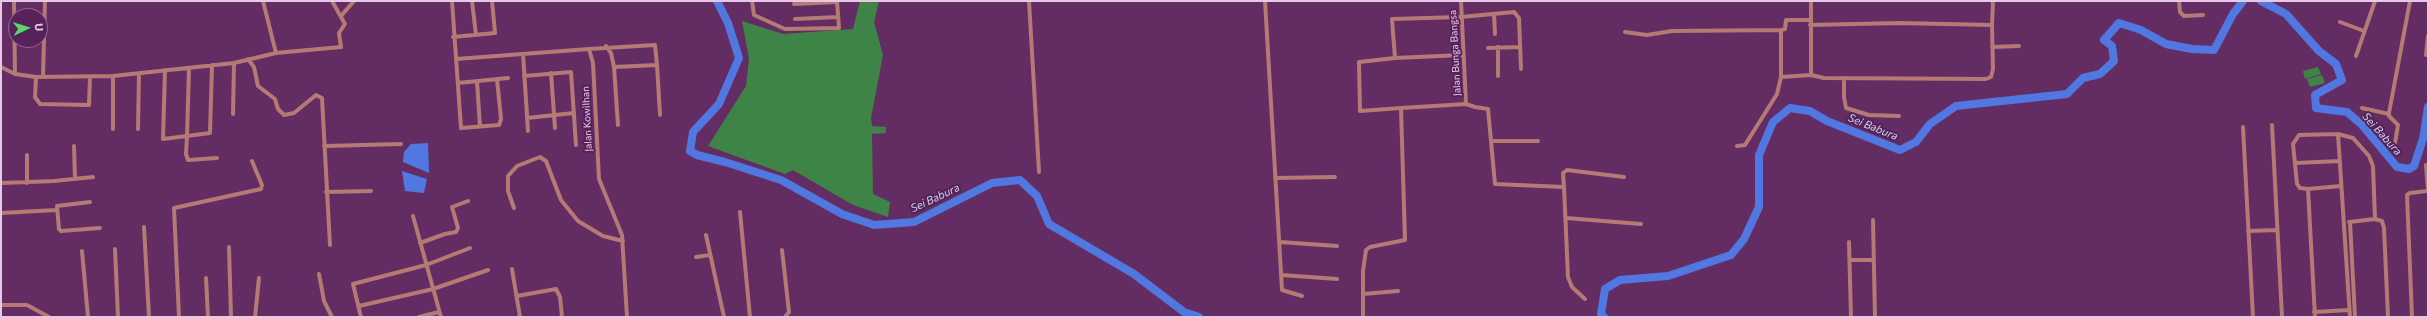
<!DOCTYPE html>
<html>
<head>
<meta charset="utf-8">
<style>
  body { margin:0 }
  #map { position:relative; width:2429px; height:318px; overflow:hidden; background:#632d64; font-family:Commissioner,sans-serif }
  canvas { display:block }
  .frame { position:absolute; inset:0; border:2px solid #e7c8e7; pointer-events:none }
  .north { position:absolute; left:8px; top:8px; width:40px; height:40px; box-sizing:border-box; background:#572259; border:1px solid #916492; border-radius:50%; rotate:86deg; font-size:11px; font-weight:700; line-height:16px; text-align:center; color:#e7c8e7 }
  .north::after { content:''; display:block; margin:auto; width:14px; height:18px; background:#5cd56d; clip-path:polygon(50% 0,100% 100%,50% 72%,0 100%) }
</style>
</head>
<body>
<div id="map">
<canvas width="2429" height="318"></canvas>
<div class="frame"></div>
<div class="north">U</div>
</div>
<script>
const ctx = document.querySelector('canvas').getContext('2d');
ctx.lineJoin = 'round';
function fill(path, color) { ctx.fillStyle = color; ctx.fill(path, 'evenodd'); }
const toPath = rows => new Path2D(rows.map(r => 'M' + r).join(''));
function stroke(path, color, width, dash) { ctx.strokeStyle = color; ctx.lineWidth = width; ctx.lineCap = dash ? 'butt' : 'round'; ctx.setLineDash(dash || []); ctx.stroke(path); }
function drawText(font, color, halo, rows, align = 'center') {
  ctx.font = font + ' Commissioner,sans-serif'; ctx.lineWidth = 4; ctx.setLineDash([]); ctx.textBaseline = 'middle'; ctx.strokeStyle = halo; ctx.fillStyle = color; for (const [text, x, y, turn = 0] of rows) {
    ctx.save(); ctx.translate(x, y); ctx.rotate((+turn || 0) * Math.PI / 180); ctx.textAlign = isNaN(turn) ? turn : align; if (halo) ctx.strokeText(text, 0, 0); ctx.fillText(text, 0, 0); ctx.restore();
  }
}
const green = toPath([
  [860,1,879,1,874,22,883,55,871,118,872,126,886,127,886,133,872,134,873,194,890,202,888,217,853,205,793,170,785,174,708,146,746,86,749,59,742,21,783,34,853,29],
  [2318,67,2321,74,2305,79,2303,71],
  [2322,75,2325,83,2310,87,2307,79]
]);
const water = toPath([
  [428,143,429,173,403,162,404,152,411,144],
  [402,171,427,179,424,193,405,191]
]);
const river = toPath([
  [717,1,728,23,739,58,719,104,693,132,690,151,697,155,725,162,781,180,842,214,874,225,914,222,992,183,1020,180,1037,196,1049,224,1134,274,1184,312,1199,317],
  [2261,1,2286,14,2319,51,2336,64,2342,80,2315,95,2316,108,2347,112,2362,125,2397,167,2409,169,2414,166,2423,139,2428,107],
  [1604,317,1601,314,1605,289,1620,280,1668,276,1731,255,1744,239,1759,207,1759,155,1773,122,1790,108,1810,111,1827,121,1900,150,1916,142,1930,124,1956,106,2067,94,2083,78,2100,74,2114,61,2112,46,2104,40,2119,23,2141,30,2166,44,2192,49,2214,50,2233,14,2243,1]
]);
const minor = toPath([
  [14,1,15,74],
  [263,1,276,53],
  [452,1,461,128,499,125,501,119,497,79],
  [472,1,476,35],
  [752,1,754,15,785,29,839,28,837,1],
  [1029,1,1039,172],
  [1265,1,1282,290,1302,296],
  [1461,1,1466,104],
  [1811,1,1811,75],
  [2179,1,2180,12,2184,16,2203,15],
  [794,4,837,2],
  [1494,14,1495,34],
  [341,16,354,1],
  [795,19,838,17],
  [2340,22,2364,31],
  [1810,25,1899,23,1992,25,1993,1],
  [1781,30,1785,29,1786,20,1810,20],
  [1625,32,1647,35,1672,31,1781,30],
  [453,37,495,33,492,1],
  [606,46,611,53,614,67,618,125],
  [1498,47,1498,76],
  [1992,47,2019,46],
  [1488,48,1520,47],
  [589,49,655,45,657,65,614,67],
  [523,54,528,131],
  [2426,55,2428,36],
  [2356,56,2375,1],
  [1395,58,1392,19,1461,17,1514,12,1519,18,1521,69],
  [248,59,254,67,258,86,275,99,278,109,284,115,294,113,316,95,322,98,330,245],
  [456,59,589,49,593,63,599,179,622,235,627,317],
  [212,65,210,133,187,136,186,154,188,160,217,158],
  [657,65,660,115],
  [1,67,15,74,36,77,113,76,234,63,276,53,341,47,339,33,345,24,332,1],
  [165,70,163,139,187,136,189,68],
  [551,73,555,128],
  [113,76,113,129],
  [524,76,571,72,576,145],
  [36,77,35,97,40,104,89,105,90,77],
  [43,77,45,1],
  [1781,77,1811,75,1824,78,1986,79,1991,77,1993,69,1992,25],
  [1844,78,1844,97,1846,108,1869,115,1899,116],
  [477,81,480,127],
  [458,83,508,78],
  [1401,108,1360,111,1359,62,1395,58,1462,55],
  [2362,108,2389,114],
  [233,114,234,63],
  [527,118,574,113],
  [2272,125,2282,317],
  [2243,127,2253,317],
  [138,129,139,73],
  [2338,134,2350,317],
  [1492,141,1538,141],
  [2395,143,2398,125,2389,116,2389,113,2410,1],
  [74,146,75,179],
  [324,146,401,144],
  [1737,146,1745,145,1777,94,1781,77,1781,30],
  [27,155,27,183],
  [2295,163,2340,161],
  [2426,165,2428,191],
  [1275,178,1335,177],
  [1,183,54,181,93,177],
  [1564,187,1563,173,1567,170,1624,177],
  [2308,189,2341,186],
  [326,192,371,191],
  [90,202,57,206,59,229,61,231,100,228],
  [514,208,508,191,508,176,517,166,540,157,546,161,561,200,578,221,603,236,623,241],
  [740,212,750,317],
  [1,213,56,210],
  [413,216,441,317],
  [1566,218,1641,224],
  [1873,220,1875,317],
  [2349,222,2375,219],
  [2350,222,2355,317],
  [144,227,149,317],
  [2248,231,2277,230],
  [706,235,724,317],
  [1280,242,1337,246],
  [1849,242,1851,317],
  [420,243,445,234,456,232,458,228,452,207,468,201],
  [229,247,231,317],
  [115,249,118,317],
  [782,250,789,312,785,317],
  [82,251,88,317],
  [696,257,710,255],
  [1850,260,1873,260],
  [512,269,520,317],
  [319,274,324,301,332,317],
  [1282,275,1337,279],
  [206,278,208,317],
  [1363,294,1398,291],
  [517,296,556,289,560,297,562,317],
  [1,305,27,305,49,317],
  [359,306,433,289,488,270],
  [2314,312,2349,310],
  [179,317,174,208,261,189,262,185,252,161],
  [255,317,259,278],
  [361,317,353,284,426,265,470,248],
  [419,317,439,312],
  [1363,317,1363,271,1366,250,1370,247,1405,240,1401,108,1466,104,1475,107,1488,109,1495,184,1564,187,1568,277,1572,287,1585,299],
  [2315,317,2308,189,2300,188,2297,184,2293,144,2299,135,2338,134,2353,138,2369,156,2373,166,2375,219,2382,221,2384,228,2388,317],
  [2412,317,2407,195,2410,193,2427,191]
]);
const streetNames = [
  ["Jalan Bunga Bangsa",1455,53,-93],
  ["Jalan Kowilhan",587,119,-93]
];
const waterNames = [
  ["Sei Babura",1873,127,22],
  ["Sei Babura",2382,134,48],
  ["Sei Babura",935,198,-25]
];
fill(green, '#3f8447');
fill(water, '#5178e1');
stroke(river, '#5178e1', 8);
stroke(minor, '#b57a74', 4);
drawText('10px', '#e7c8e7', '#572259', streetNames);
drawText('italic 11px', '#c7d3ee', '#572259', waterNames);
</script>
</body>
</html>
